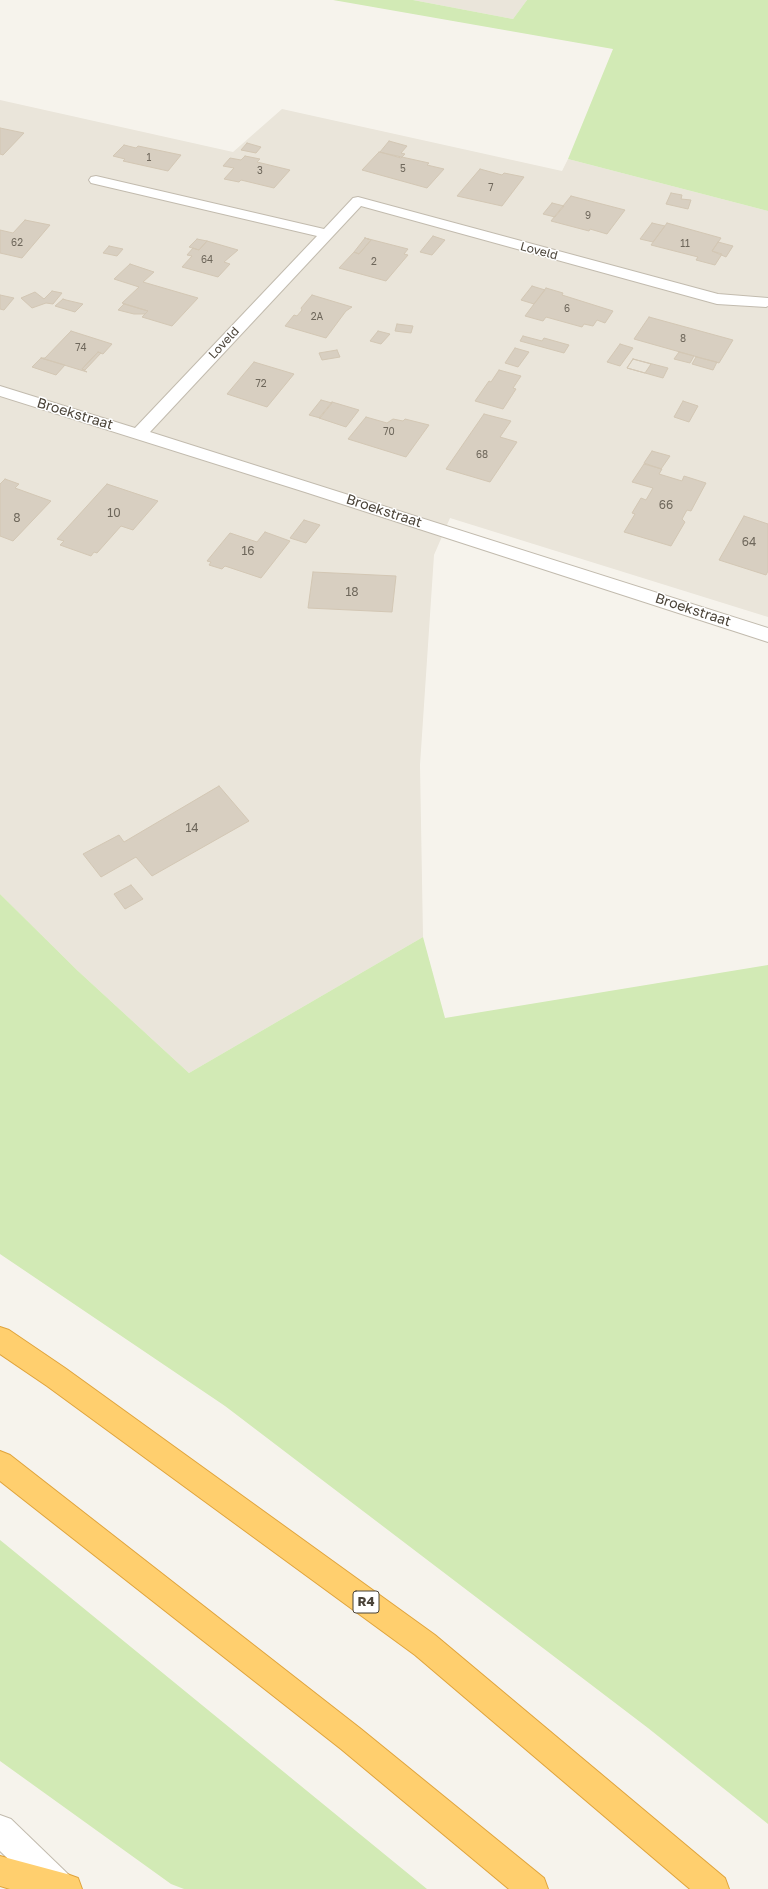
<!DOCTYPE html>
<html>
<head>
<meta charset="utf-8">
<style>
  body { margin:0 }
  canvas { display:block; background:#f6f3ec }
</style>
</head>
<body>
<canvas width="768" height="1889"></canvas>
<script>
const ctx = document.querySelector('canvas').getContext('2d');
ctx.lineJoin = 'round';
function fill(path, color) { ctx.fillStyle = color; ctx.fill(path, 'evenodd'); }
const toPath = rows => new Path2D(rows.map(r => 'M' + r).join(''));
function stroke(path, color, width, dash) { ctx.strokeStyle = color; ctx.lineWidth = width; ctx.lineCap = dash ? 'butt' : 'round'; ctx.setLineDash(dash || []); ctx.stroke(path); }
function drawText(font, color, halo, rows, align = 'center') {
  ctx.font = font + ' "Golos Text",sans-serif'; ctx.lineWidth = 3; ctx.setLineDash([]); ctx.textBaseline = 'middle'; ctx.strokeStyle = halo; ctx.fillStyle = color; for (const [text, x, y, turn = 0] of rows) {
    ctx.save(); ctx.translate(x, y); ctx.rotate((+turn || 0) * Math.PI / 180); ctx.textAlign = isNaN(turn) ? turn : align; if (halo) ctx.strokeText(text, 0, 0); ctx.fillText(text, 0, 0); ctx.restore();
  }
}
const residential = toPath([
  [413,0,527,0,513,19],
  [0,100,233,152,282,109,562,171,568,159,768,211,768,617,450,518,434,555,420,765,423,937,189,1073,78,971,0,894]
]);
const green = toPath([
  [333,0,413,0,513,19,527,0,768,0,768,211,568,159,613,49],
  [0,894,78,971,189,1073,423,937,445,1018,768,965,768,1824,648,1728,225,1406,0,1254],
  [0,1540,5,1544,427,1889,184,1889,171,1884,0,1761]
]);
const building = toPath([
  [0,128,24,133,3,155,0,154,0,128],
  [389,141,407,146,401,153,405,154,401,158,380,152,389,141],
  [247,143,261,147,256,153,241,150,247,143],
  [124,145,136,148,138,146,181,155,168,171,123,161,125,159,113,156,124,145],
  [379,152,429,163,427,165,444,169,427,188,362,170,379,152],
  [245,156,260,159,257,162,290,170,274,188,241,180,239,182,224,179,234,168,223,166,230,158,241,160,245,156],
  [480,169,502,175,504,173,524,177,502,206,457,196,480,169],
  [671,193,682,195,681,199,691,200,688,209,666,204,671,193],
  [571,196,625,210,607,234,590,229,589,231,551,221,571,196],
  [552,203,564,206,555,217,543,214,552,203],
  [25,220,50,225,22,258,0,253,0,230,13,233,25,220],
  [652,223,665,226,653,242,640,239,652,223],
  [667,223,721,238,712,251,722,254,715,265,696,260,698,257,651,245,667,223],
  [433,236,445,240,432,255,420,252,433,236],
  [365,238,408,249,404,254,408,255,386,281,339,268,354,252,359,254,371,240,365,238],
  [365,238,371,240,359,254,354,252,365,238],
  [197,239,207,241,199,250,189,247,197,239],
  [207,241,238,250,224,262,230,264,218,277,182,267,192,256,187,255,193,248,199,250,207,241],
  [718,242,733,246,726,257,712,251,718,242],
  [109,246,123,249,117,256,103,253,109,246],
  [130,264,154,272,143,282,198,298,172,326,142,317,148,311,122,303,139,287,114,279,130,264],
  [532,286,545,290,534,304,521,300,532,286],
  [546,288,563,293,562,295,613,311,605,323,597,320,593,326,584,324,582,327,546,317,543,321,525,316,546,288],
  [52,291,62,293,53,304,46,303,32,308,21,298,35,292,44,299,52,291],
  [0,295,14,298,4,310,0,309,0,295],
  [312,295,352,307,346,311,326,338,285,326,294,315,297,316,302,310,301,308,312,295],
  [63,299,66,300,83,304,75,312,55,306,63,299],
  [124,304,148,311,145,314,134,314,118,310,124,304],
  [649,317,733,340,719,363,634,339,649,317],
  [397,324,413,326,411,333,395,331,397,324],
  [71,331,112,344,103,354,98,352,82,369,87,372,41,358,45,358,71,331],
  [378,331,390,334,381,344,370,341,378,331],
  [523,336,542,341,544,338,569,345,564,353,520,341,523,336],
  [620,344,633,348,620,366,607,362,620,344],
  [515,348,529,352,518,367,505,363,515,348],
  [337,350,340,357,322,360,319,353,337,350],
  [98,352,101,353,85,370,82,369,98,352],
  [679,352,694,356,690,363,674,359,679,352],
  [696,357,717,362,713,370,692,364,696,357],
  [41,358,65,365,56,375,32,367,41,358],
  [633,359,651,364,645,373,627,368,633,359],
  [633,359,668,368,663,378,627,368,633,359],
  [254,362,294,374,267,407,227,394,254,362],
  [499,370,521,376,513,388,516,389,503,409,475,401,489,381,491,382,499,370],
  [321,400,332,403,320,418,309,415,321,400],
  [683,401,698,406,689,422,674,417,683,401],
  [332,402,359,410,346,427,319,418,332,402],
  [484,414,511,421,500,437,517,442,490,482,446,469,484,414],
  [366,417,387,423,393,419,403,421,405,419,429,425,406,457,348,439,366,417],
  [652,451,670,456,661,469,644,463,652,451],
  [644,464,662,469,659,474,682,481,684,476,706,483,691,511,687,510,682,519,685,522,671,546,624,532,635,514,632,513,641,498,646,500,653,488,632,482,644,464],
  [5,479,19,484,15,488,51,501,13,541,0,536,0,484,5,479],
  [107,484,158,501,133,530,121,526,97,553,94,552,91,556,60,545,64,541,57,539,107,484],
  [744,516,768,524,768,571,766,575,719,560,744,516],
  [304,520,320,525,306,543,290,538,304,520],
  [265,532,290,541,261,578,225,566,222,569,209,565,211,562,207,561,230,533,257,542,265,532],
  [313,572,396,576,392,612,308,608,313,572],
  [219,786,249,821,152,876,136,857,101,877,83,854,119,835,124,842,219,786],
  [131,885,143,899,125,909,114,894,131,885]
]);
const service = toPath([
  [0,1815,11,1819,69,1875,73,1886,72,1889,39,1889,0,1851,0,1815]
]);
const minor = toPath([
  [96,176,324,229,353,198,358,197,718,294,768,298,768,306,766,307,717,304,361,206,150,432,768,628,768,642,305,492,0,396,0,386,135,428,317,236,91,183,89,180,91,177,96,176]
]);
const motorway = toPath([
  [0,1327,9,1330,65,1368,435,1635,725,1878,729,1889,690,1889,415,1655,47,1386,0,1354,0,1327],
  [0,1451,10,1455,361,1729,544,1878,548,1889,509,1889,341,1749,0,1481,0,1451],
  [0,1856,67,1874,78,1878,82,1889,10,1889,0,1886,0,1856]
]);
const farNumbernames = [
  ["1",149,158],
  ["5",403,169],
  ["3",260,171],
  ["7",491,188],
  ["9",588,216],
  ["62",17,243],
  ["11",685,244],
  ["64",207,260],
  ["2",374,262],
  ["6",567,309],
  ["2A",317,317],
  ["8",683,339],
  ["74",81,348],
  ["72",261,384],
  ["70",389,432],
  ["68",482,455]
];
const farStreetnames = [
  ["Loveld",539,251,15],
  ["Loveld",224,343,-47]
];
const numberNames = [
  ["66",666,505],
  ["10",114,513],
  ["8",17,518],
  ["64",749,542],
  ["16",248,551],
  ["18",352,592],
  ["14",192,828]
];
const shields = [
  [366,1602,26]
];
const shieldNames = [
  ["R4",366,1602]
];
const streetNames = [
  ["Broekstraat",75,414,17],
  ["Broekstraat",384,511,18],
  ["Broekstraat",693,610,18]
];
fill(residential, '#eae5da');
fill(green, '#d2eab5');
fill(building, '#d8cfc1');
stroke(building, '#d3c7b4', 1);
stroke(service, '#c2bbae', 2);
stroke(minor, '#c2bbae', 2);
stroke(motorway, '#e0a43c', 2);
fill(service, '#fff');
fill(minor, '#fff');
fill(motorway, '#ffcf6e');
drawText('10px', '#6e675b', null, farNumbernames);
drawText('12px', '#4b4439', '#fff', farStreetnames);
drawText('12px', '#6e675b', null, numberNames);
for (const [x, y, w] of shields) { const box = new Path2D(); box.roundRect(x - w / 2, y - 11, w, 22, 3); ctx.fillStyle = '#fff'; ctx.fill(box); stroke(box, '#4b4439', 1); }
drawText('bold 13px', '#4b4439', null, shieldNames);
drawText('14px', '#4b4439', '#fff', streetNames);
</script>
</body>
</html>
